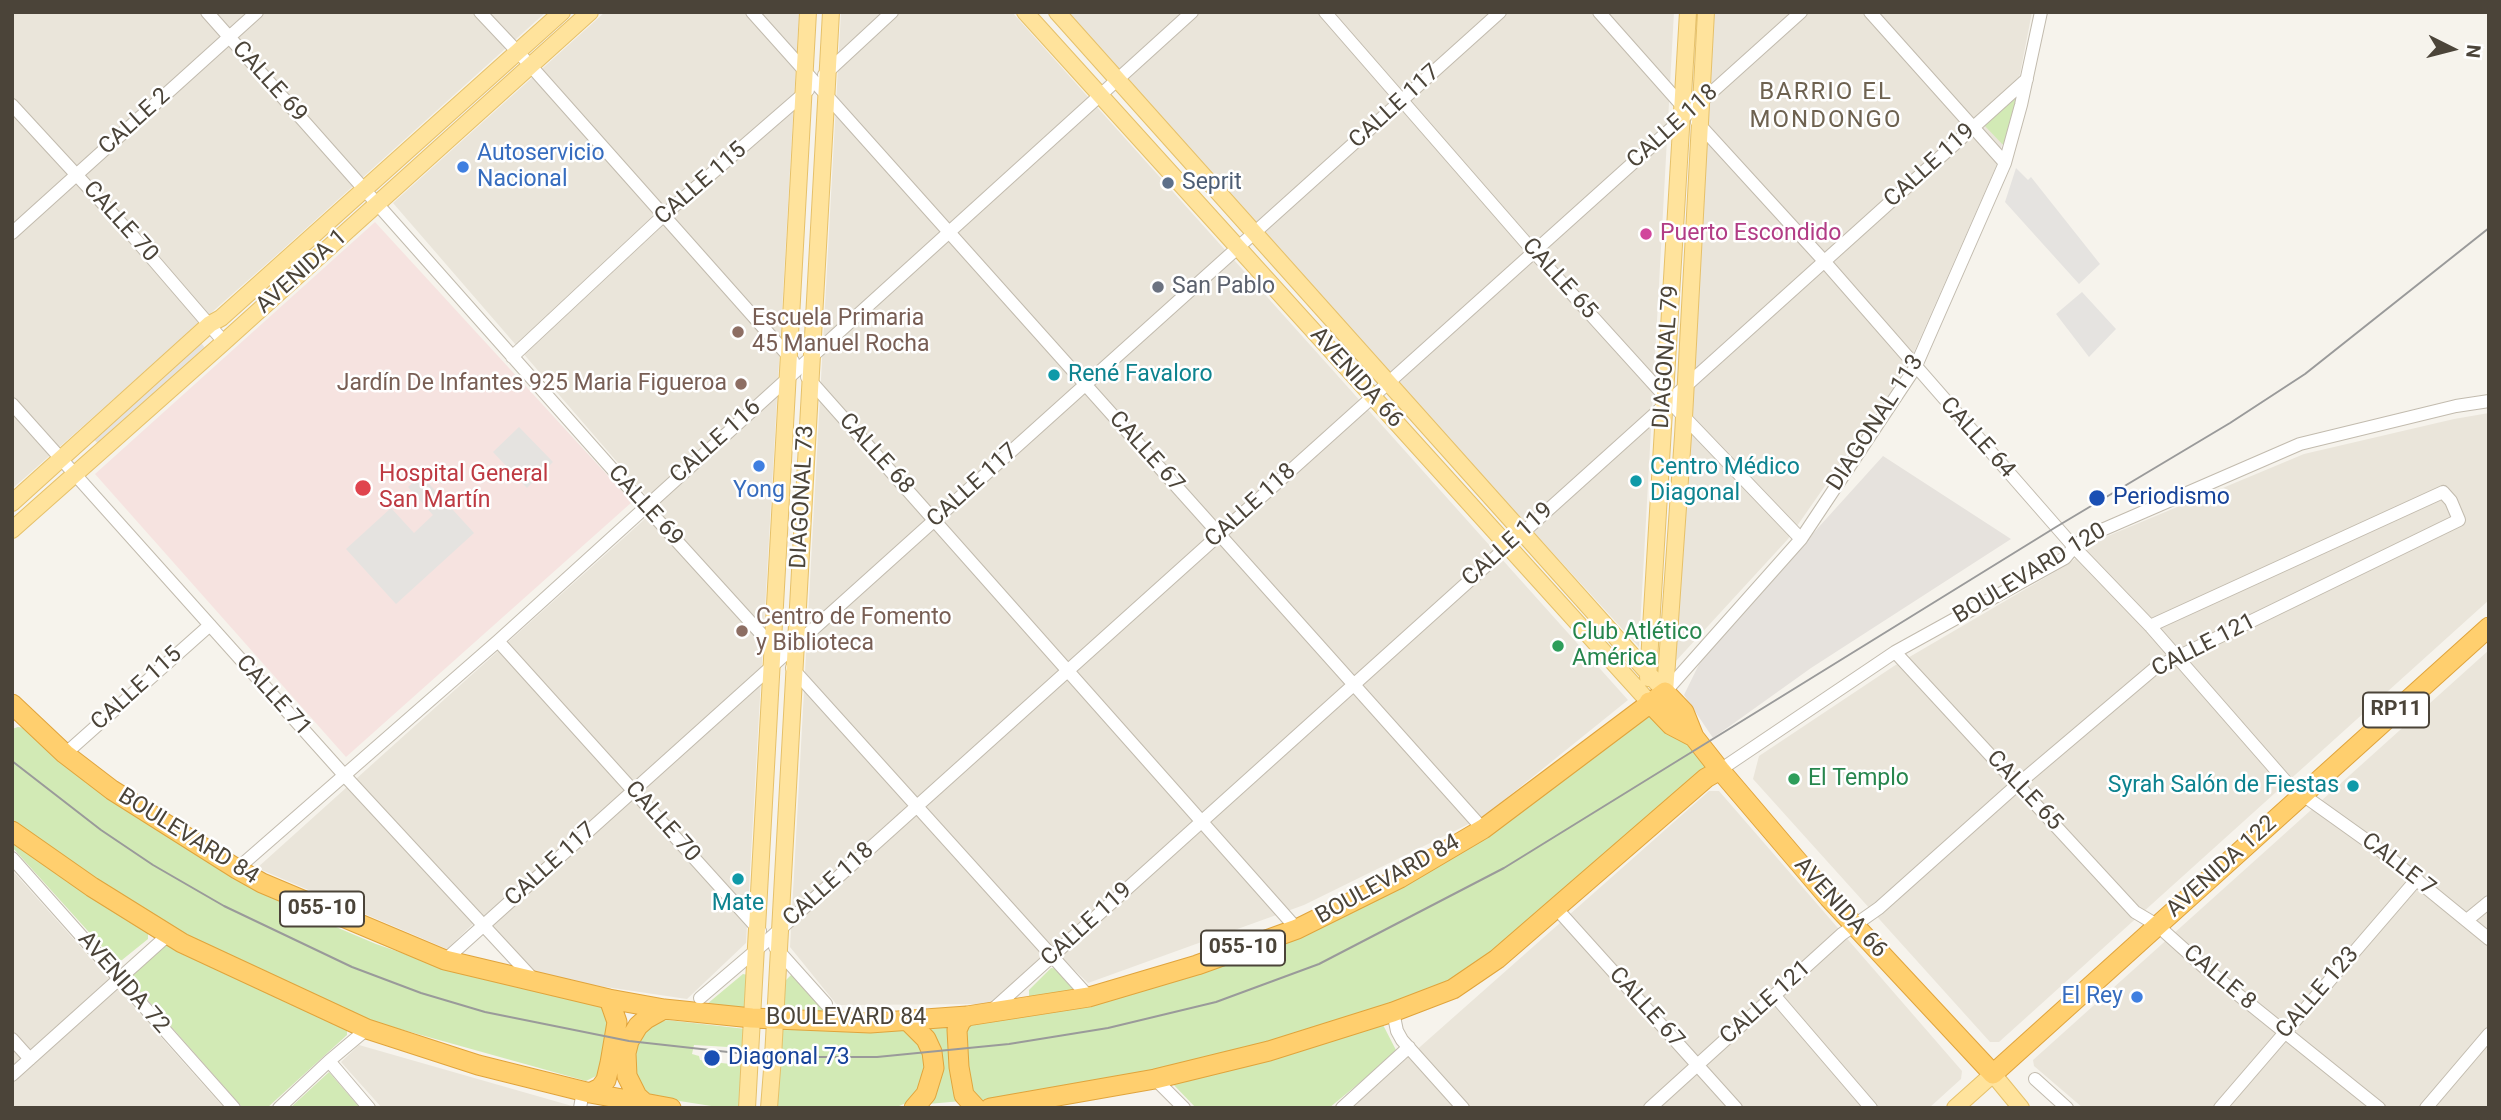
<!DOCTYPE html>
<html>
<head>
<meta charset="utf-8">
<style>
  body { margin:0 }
  #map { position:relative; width:2501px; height:1120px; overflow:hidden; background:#f6f3ec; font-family:Roboto,sans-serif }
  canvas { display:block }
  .frame { position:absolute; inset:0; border:14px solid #4b4439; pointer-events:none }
  .north { position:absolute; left:2417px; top:14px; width:70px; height:70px; -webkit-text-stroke:5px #fff; paint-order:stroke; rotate:96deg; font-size:19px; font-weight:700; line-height:28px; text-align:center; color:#4b4439 }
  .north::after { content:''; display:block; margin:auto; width:24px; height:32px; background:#4b4439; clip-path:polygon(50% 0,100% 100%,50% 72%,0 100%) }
</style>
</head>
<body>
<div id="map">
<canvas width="2501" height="1120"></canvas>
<div class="frame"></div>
<div class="north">N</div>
</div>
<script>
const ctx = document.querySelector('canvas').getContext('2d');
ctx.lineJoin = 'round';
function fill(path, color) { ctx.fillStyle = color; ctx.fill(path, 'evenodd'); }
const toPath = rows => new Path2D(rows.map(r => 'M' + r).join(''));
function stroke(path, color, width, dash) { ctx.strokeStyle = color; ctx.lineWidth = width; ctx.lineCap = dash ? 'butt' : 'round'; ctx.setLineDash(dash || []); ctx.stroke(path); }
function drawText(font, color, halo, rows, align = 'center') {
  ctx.font = font + ' Roboto,sans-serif'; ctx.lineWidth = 5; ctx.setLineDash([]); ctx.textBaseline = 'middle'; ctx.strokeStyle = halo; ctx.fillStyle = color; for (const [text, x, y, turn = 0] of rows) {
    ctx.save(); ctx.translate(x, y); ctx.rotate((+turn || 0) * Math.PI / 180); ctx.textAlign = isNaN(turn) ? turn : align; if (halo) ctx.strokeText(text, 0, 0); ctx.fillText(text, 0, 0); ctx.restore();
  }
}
const residential = toPath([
  [12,12,546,12,280,252,12,489],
  [605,12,799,12,746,943,687,999,525,975,474,923,447,949,257,868,657,508,393,203],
  [841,12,1012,12,1628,700,1483,817,1304,905,1088,983,1052,948,990,1004,837,1005,790,947],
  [1064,12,1674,12,1639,647,1397,383],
  [1712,12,2032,12,2019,79,1997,164,1907,368,1788,539,1675,662],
  [2489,413,2489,600,1999,1042,1990,1042,1753,779,1759,756,1894,666,2065,566,2103,538,2304,454,2454,419],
  [2489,650,2489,1108,2083,1108,2034,1066,2033,1060],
  [1709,791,1719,791,1962,1071,1961,1079,1929,1108,1351,1108],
  [12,870,224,1108,12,1108],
  [359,1045,579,1108,382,1108,341,1062]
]);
const industrial = toPath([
  [1883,456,2011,539,1811,668,1713,738,1684,695,1704,654]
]);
const medical = toPath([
  [375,222,632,502,346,757,95,474]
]);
const green = toPath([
  [2017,95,2005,147,1984,125],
  [1649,715,1689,744,1707,767,1491,954,1447,983,1374,1009,1266,1042,1137,1074,979,1101,971,1099,961,1059,968,1022,1302,934],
  [18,727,26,728,252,886,310,916,376,944,443,967,604,1005,611,1017,600,1074,586,1081,378,1023,282,983,186,935,74,865,12,819,12,729],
  [12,836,148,928,148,939,122,960,115,961,12,847],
  [163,943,171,943,347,1027,347,1035,267,1108,243,1108,129,979,129,973],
  [1051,968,1060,969,1078,990,1029,998,1029,990],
  [743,974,748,975,750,1002,744,1010,707,1004],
  [792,974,823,1007,833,1013,789,1012,782,1004,782,984],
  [667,1020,746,1029,745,1048,694,1045,692,1054,699,1056,700,1060,744,1066,741,1108,724,1108,654,1097,639,1085,631,1064,633,1047,651,1025],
  [1381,1021,1397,1052,1329,1108,1196,1108,1171,1082],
  [952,1024,962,1101,928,1104,925,1026],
  [901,1026,918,1037,926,1057,924,1082,911,1101,899,1106,777,1108,782,1029],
  [329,1072,360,1108,290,1108]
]);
const parking = toPath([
  [2016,168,2028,180,2031,177,2100,264,2079,284,2005,202],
  [2082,292,2116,329,2089,357,2056,314],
  [198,339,206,349,98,444,92,437],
  [519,427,553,462,527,488,493,452],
  [421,475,474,533,396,604,346,549,391,508,414,533,433,515,408,487]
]);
const minor = toPath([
  [207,12,645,506,775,649],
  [480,12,530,65,793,361],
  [752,12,1483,829],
  [1325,12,1534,252,1669,401,1801,539],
  [1599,12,1685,109],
  [1870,12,2005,163],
  [824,75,892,12],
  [12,105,131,234,224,342],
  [1697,122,1824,261,2074,547,2150,626,2289,785,2380,850,2489,939],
  [12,233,257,12],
  [512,357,664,215,808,90],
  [807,377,1297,929],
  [12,404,345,776,535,981],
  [498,641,760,931],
  [1895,652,2135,912,2157,925,2205,968,2379,1108],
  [792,668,1089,997],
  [1665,692,1801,539,1915,368,2005,163,2021,105,2041,12],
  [65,754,210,625],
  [1720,770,1895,652,2065,558,2074,547,2088,536,2300,444,2456,406,2489,401],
  [12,858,234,1108],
  [237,869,498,641,1192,12],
  [1556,908,1736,1108],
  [2467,920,2489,902],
  [775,947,826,1004],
  [445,960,1500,12],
  [1774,995,1871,1108],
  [700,998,768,940,1801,12],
  [990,1012,2027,79],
  [1393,1012,1397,1031,1402,1040,1463,1108],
  [12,1039,30,1059],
  [329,1061,369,1108],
  [12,1075,168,935],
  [1155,1079,1184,1108],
  [2035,1079,2067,1108],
  [279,1108,329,1061,367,1029],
  [580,1108,583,1091],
  [1342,1108,1409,1047],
  [1650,1108,1842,934,1879,908,2018,784,2155,668,2459,520,2451,501,2443,492,2150,626],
  [2220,1108,2417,879],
  [2426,1108,2489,1034]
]);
const major = toPath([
  [1025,12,1649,702],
  [1057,12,1665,692],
  [12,503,210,324,221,318,562,12],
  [12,530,224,342,590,12],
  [1648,678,1688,12],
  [1665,692,1683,436,1706,12],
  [747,1108,808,12],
  [769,1108,773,1057,831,12],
  [1955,1108,1993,1074,2021,1108]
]);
const highway = toPath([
  [1649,702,1671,725,1694,737],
  [12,704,65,754,112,790,237,869,262,883,445,960,609,999,664,1009,752,1018,870,1023,967,1016,1089,997,1197,965,1297,929,1400,878,1483,829,1665,692,1684,712,1694,737,1720,770,1829,898,1993,1074,2489,627],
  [12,831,92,887,182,943,367,1029,478,1065,590,1093,671,1108],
  [967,1016,961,1021,957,1030,959,1067,964,1095,976,1108],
  [909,1022,926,1039,932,1052,934,1068,926,1094,914,1108],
  [590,1093,600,1088,606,1080,610,1063,617,1022,609,999],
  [646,1104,637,1096,627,1076,626,1053,629,1041,638,1026,646,1019,664,1009],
  [990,1108,1155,1079,1269,1051,1393,1012,1453,989,1497,959,1706,778,1720,770]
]);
const tram = toPath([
  [12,761,101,830,153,865,224,906,352,967,421,993,485,1012,629,1041,773,1057,877,1057,1009,1044,1108,1028,1216,1002,1319,964,1504,868,2056,527,2230,423,2305,374,2489,228]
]);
const markers = [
  [463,167,7,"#3f7fe0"],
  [1168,183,7,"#5c6f8a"],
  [1646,234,7,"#d1479c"],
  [1158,287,7,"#6b7280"],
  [738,332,7,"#8d6e63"],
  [1054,375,7,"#0f9aa8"],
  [741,384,7,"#8d6e63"],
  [759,466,7,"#3f7fe0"],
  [1636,481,7,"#0f9aa8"],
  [363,488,9,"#e0444e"],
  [2097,498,9,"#1a4fb4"],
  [742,631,7,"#8d6e63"],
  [1558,646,7,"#2e9e5b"],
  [1794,779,7,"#2e9e5b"],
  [2353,786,7,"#0f9aa8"],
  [738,879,7,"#0f9aa8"],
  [2137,997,7,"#3f7fe0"],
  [712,1058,9,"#1a4fb4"]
];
const shields = [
  [2396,710,66],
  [322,909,84],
  [1243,948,84]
];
const shieldNames = [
  ["RP11",2396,710],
  ["055-10",322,909],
  ["055-10",1243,948]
];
const streetNames = [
  ["CALLE 69",269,82,48],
  ["CALLE 117",1395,107,-42],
  ["CALLE 2",135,122,-42],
  ["CALLE 118",1673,127,-42],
  ["CALLE 119",1930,166,-42],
  ["CALLE 115",701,184,-41],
  ["CALLE 70",120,222,48],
  ["AVENIDA 1",302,272,-42],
  ["CALLE 65",1559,279,48],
  ["DIAGONAL 79",1667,357,-86],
  ["AVENIDA 66",1356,378,48],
  ["DIAGONAL 113",1876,423,-57],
  ["CALLE 64",1977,438,48],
  ["CALLE 116",716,442,-42],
  ["CALLE 67",1146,452,48],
  ["CALLE 68",876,454,48],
  ["CALLE 117",973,486,-42],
  ["DIAGONAL 73",803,497,-87],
  ["CALLE 69",645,506,48],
  ["CALLE 118",1251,506,-42],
  ["CALLE 119",1508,545,-42],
  ["BOULEVARD 120",2030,574,-31],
  ["CALLE 121",2204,646,-27],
  ["CALLE 115",137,689,-42],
  ["CALLE 71",273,696,48],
  ["CALLE 65",2024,791,47],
  ["CALLE 70",662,822,48],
  ["BOULEVARD 84",188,837,32],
  ["CALLE 117",551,865,-42],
  ["CALLE 7",2398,865,38],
  ["AVENIDA 122",2222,867,-42],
  ["BOULEVARD 84",1388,880,-29],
  ["CALLE 118",829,885,-42],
  ["AVENIDA 66",1840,908,48],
  ["CALLE 119",1087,925,-42],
  ["CALLE 8",2219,978,40],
  ["AVENIDA 72",123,983,49],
  ["CALLE 123",2318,993,-49],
  ["CALLE 121",1766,1003,-42],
  ["CALLE 67",1646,1008,48],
  ["BOULEVARD 84",846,1018]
];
const shopNames = [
  ["Autoservicio",477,154],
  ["Nacional",477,180],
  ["Yong",759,491,"center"],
  ["El Rey",2123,997,"right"]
];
const serviceNames = [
  ["Seprit",1182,183]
];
const hotelNames = [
  ["Puerto Escondido",1660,234]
];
const worshipNames = [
  ["San Pablo",1172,287]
];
const educationNames = [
  ["Escuela Primaria",752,319],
  ["45 Manuel Rocha",752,345],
  ["Jardín De Infantes 925 Maria Figueroa",727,384,"right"],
  ["Centro de Fomento",756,618],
  ["y Biblioteca",756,644]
];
const cultureNames = [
  ["René Favaloro",1068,375],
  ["Centro Médico",1650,468],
  ["Diagonal",1650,494],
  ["Syrah Salón de Fiestas",2339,786,"right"],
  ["Mate",738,904,"center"]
];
const healthNames = [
  ["Hospital General",379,475],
  ["San Martín",379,501]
];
const transitNames = [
  ["Periodismo",2113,498],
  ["Diagonal 73",728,1058]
];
const leisureNames = [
  ["Club Atlético",1572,633],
  ["América",1572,659],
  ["El Templo",1808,779]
];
const neighbourhoodNames = [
  ["BARRIO EL",1826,93],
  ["MONDONGO",1826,121]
];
fill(residential, '#eae5da');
fill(industrial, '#e6e2dd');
fill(medical, '#f6e3e0');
fill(green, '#d2eab5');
fill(parking, '#e5e3e0');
stroke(minor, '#c2bbae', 14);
stroke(major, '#e6c16a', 18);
stroke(highway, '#e0a43c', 21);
stroke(minor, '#fff', 12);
stroke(major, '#ffe39c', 16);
stroke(highway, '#ffcf6e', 19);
stroke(tram, '#9a9a9a', 2);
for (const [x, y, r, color] of markers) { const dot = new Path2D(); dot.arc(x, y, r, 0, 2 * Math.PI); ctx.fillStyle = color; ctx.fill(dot); stroke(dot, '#fff', 2.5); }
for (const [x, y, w] of shields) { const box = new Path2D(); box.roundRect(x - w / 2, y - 17.5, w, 35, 5); ctx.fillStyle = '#fff'; ctx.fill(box); stroke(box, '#4b4439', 2); }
drawText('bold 21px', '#4b4439', null, shieldNames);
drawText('23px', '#4b4439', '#fff', streetNames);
drawText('23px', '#366cbe', '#fff', shopNames, 'left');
drawText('23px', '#4e5e75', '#fff', serviceNames, 'left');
drawText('23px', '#b23c85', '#fff', hotelNames, 'left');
drawText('23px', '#5b616d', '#fff', worshipNames, 'left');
drawText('23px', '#785e54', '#fff', educationNames, 'left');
drawText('23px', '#0d838f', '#fff', cultureNames, 'left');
drawText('23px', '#be3a42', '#fff', healthNames, 'left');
drawText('23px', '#164399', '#fff', transitNames, 'left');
drawText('23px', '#27864d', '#fff', leisureNames, 'left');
ctx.letterSpacing = '2px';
drawText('24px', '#6e6250', '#fff', neighbourhoodNames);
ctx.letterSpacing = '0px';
</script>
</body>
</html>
